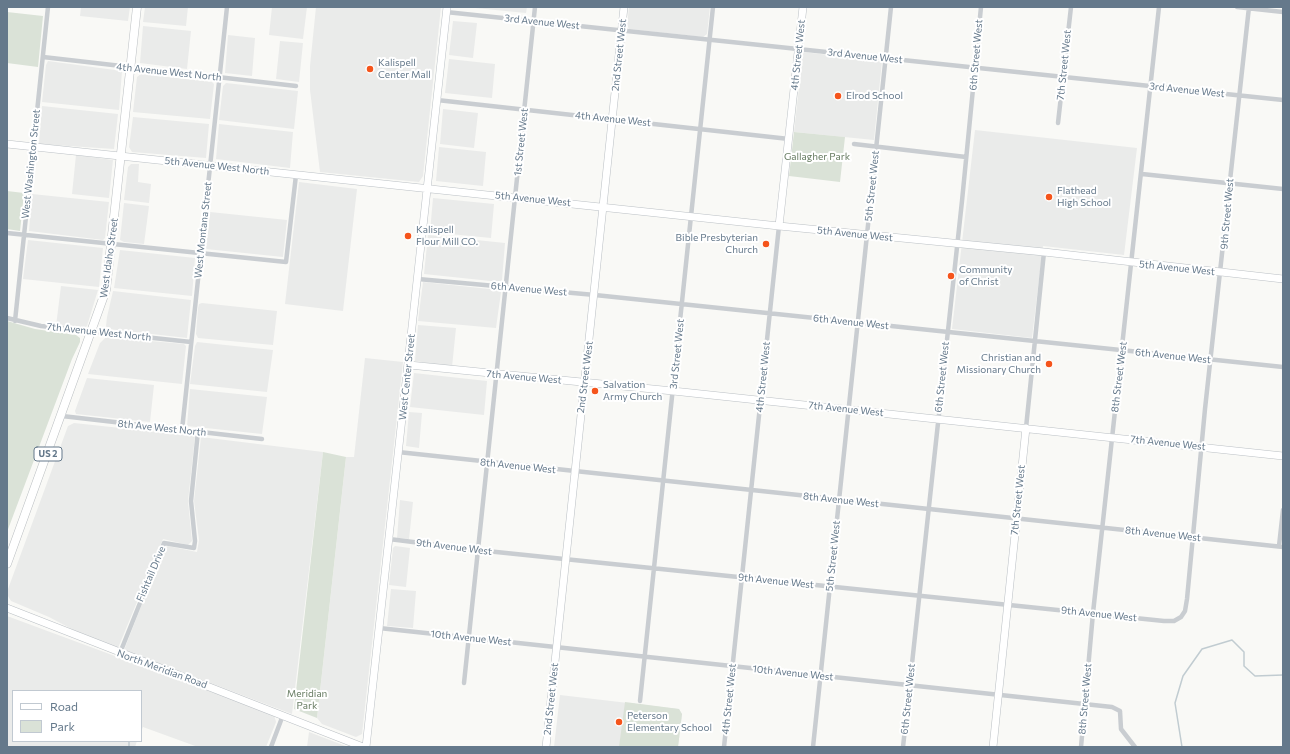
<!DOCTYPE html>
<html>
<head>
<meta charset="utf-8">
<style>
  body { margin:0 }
  #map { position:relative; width:1290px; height:754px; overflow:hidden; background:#f9f9f6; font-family:Commissioner,sans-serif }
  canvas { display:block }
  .frame { position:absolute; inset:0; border:8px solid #65798b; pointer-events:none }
  .legend { position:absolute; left:12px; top:690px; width:130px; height:52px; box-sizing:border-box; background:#fff; border:1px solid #c1c9d1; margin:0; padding:5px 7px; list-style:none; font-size:12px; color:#65798b }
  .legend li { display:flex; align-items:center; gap:8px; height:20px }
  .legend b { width:20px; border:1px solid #c1c9d1 }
</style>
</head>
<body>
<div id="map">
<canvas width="1290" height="754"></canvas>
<div class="frame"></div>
<ul class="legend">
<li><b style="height:5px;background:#fff"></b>Road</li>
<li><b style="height:11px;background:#dae2d7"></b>Park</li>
</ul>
</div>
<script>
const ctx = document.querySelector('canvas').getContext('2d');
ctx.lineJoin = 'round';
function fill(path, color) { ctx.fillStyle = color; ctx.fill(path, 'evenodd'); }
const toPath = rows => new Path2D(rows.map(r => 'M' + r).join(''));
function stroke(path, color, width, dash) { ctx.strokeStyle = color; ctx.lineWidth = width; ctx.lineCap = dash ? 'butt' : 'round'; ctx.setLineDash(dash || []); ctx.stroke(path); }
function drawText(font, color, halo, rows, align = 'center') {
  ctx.font = font + ' Commissioner,sans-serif'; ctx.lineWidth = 4; ctx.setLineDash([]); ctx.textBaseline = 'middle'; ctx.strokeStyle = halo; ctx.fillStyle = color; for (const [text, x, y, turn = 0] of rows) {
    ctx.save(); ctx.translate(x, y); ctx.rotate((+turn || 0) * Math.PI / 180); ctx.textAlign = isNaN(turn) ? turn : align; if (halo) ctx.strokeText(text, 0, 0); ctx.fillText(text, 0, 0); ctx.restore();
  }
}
const built = toPath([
  [81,7,130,7,128,21,80,16],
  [145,7,188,7,186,26,143,22],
  [272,7,307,7,303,39,269,35],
  [316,7,441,7,423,176,419,182,320,172,310,90,310,66],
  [465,7,527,7,526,13],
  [629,7,710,7,707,34,703,37,629,29,627,25],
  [453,21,477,23,473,58,449,55],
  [143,26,191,31,187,69,140,63],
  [228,35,255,38,252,76,225,73],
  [280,41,303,43,299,82,276,79],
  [803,52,882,61,874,140,794,132],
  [449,59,495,64,492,98,445,93],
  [48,61,122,71,119,110,42,102,46,65],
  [141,74,212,82,214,84,210,119,133,112,137,77],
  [226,83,298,91,294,129,219,120,223,86],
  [42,106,118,114,114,149,39,144],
  [443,109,478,113,474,148,440,144],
  [133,117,209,124,206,158,132,152,129,147],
  [219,124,293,132,290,168,216,159],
  [975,130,1137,148,1124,255,1043,246,1032,338,952,329],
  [439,147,486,152,483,186,436,181],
  [76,155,113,160,109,198,72,194],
  [131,164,139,164,138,182,151,184,149,203,124,200,128,167],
  [299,182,357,189,343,311,285,304],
  [32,194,109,202,105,238,103,240,29,231],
  [433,198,494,204,491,238,430,232],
  [124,203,149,206,144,244,124,242,120,240],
  [210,212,287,220,283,257,206,249],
  [428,235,505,243,502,280,500,282,424,274],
  [28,240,103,248,99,287,23,279],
  [120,250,195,258,192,296,114,288],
  [423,282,499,290,501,292,496,328,418,321],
  [61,286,98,290,87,326,84,328,56,326],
  [113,291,191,300,187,338,108,329,106,326,107,317],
  [202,303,277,311,273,345,198,338,196,334,198,308,199,304],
  [418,325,456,328,452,367,415,361],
  [106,337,184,344,186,346,182,384,88,374,100,343],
  [197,342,273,350,267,392,190,384,195,346],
  [365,358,403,362,362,734,356,737,322,724,317,718,346,457,354,457],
  [414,373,487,381,484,415,410,407],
  [87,378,154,385,150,422,76,414,75,411],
  [190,389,267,397,262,434,187,426],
  [409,412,422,413,419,448,406,446],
  [74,423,195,436,188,501,192,541,188,545,163,539,118,648,83,635,49,617,11,601,8,596,8,589,68,426],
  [201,437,323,452,292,714,124,650,164,548,168,546,197,552,199,540,194,501],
  [400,500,413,502,409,539,397,538],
  [395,546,410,548,406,587,389,585,393,548],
  [391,589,416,591,413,628,387,626],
  [7,616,274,715,276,722,266,747,198,747,143,727,141,731,141,691,13,691,13,741,137,741,135,747,7,747],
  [560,695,679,709,682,714,678,747,554,747],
  [309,732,348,747,307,747]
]);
const green = toPath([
  [7,12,43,16,38,67,7,63],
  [794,132,845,137,840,182,789,176],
  [7,191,24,193,20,231,7,229],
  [7,321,35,329,76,335,80,338,80,342,72,359,7,532],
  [323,452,346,457,317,718,294,709],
  [625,702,679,709,682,714,678,747,619,747]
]);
const stream = toPath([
  [129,747,129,741],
  [1182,747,1175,703,1183,676,1202,649,1232,640,1244,652,1244,666,1255,676,1283,675]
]);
const street = toPath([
  [1237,7,1283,12],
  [446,12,1283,100],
  [43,57,296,86],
  [437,100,789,139],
  [1058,123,1071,7],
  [854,144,966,157],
  [1142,174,1283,189],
  [7,233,286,262,296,175],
  [418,279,595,295,1283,367],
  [7,318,41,326,191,342],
  [15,321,48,7],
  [62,416,262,439],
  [1026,428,1044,252],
  [182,430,227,7],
  [398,452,1283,547],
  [389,539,477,550,1164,621,1174,621,1181,617,1185,611,1187,599,1205,409,1249,7],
  [1279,546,1283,510],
  [379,628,1112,707,1120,711,1121,729,1135,747],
  [120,653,164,543,194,548,195,541,191,501,198,431],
  [464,683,535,7],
  [640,701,713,7],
  [271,747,283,715],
  [724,747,779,226],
  [813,747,891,7],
  [903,747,962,201,981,7],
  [1081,747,1093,613,1159,7]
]);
const secondary = toPath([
  [7,144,779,226,1044,252,1283,279],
  [779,226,803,7],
  [409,365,673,391,1283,456],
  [7,608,363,747],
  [366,747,447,7],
  [546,747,624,7],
  [993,747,1026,428]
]);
const highway = toPath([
  [7,564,106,290,137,7]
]);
const markers = [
  [370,69,4,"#f5541b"],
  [838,96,4,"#f5541b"],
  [1049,197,4,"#f5541b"],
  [408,236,4,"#f5541b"],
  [766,244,4,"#f5541b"],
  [951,276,4,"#f5541b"],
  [1049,364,4,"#f5541b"],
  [595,391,4,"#f5541b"],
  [619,722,4,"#f5541b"]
];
const shields = [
  [48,454,28]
];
const shieldNames = [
  ["US 2",48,454]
];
const streetNames = [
  ["3rd Avenue West",542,22,6],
  ["2nd Street West",619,55,-84],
  ["4th Street West",798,55,-84],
  ["6th Street West",976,55,-85],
  ["3rd Avenue West",865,56,6],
  ["7th Street West",1064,65,-84],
  ["4th Avenue West North",169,72,6],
  ["3rd Avenue West",1187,90,6],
  ["4th Avenue West",613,119,6],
  ["1st Street West",521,142,-84],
  ["West Washington Street",31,164,-84],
  ["5th Avenue West North",217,166,6],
  ["5th Street West",872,186,-84],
  ["5th Avenue West",533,199,6],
  ["9th Street West",1227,214,-85],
  ["West Montana Street",203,230,-84],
  ["5th Avenue West",855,234,6],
  ["West Idaho Street",109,258,-82],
  ["5th Avenue West",1177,268,6],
  ["6th Avenue West",529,289,5],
  ["6th Avenue West",851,322,6],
  ["7th Avenue West North",99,332,6],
  ["3rd Street West",677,354,-84],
  ["6th Avenue West",1173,356,6],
  ["West Center Street",407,377,-84],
  ["7th Avenue West",524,377,5],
  ["2nd Street West",585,377,-83],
  ["4th Street West",763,377,-84],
  ["6th Street West",942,377,-84],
  ["8th Street West",1119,377,-83],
  ["7th Avenue West",846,409,6],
  ["8th Ave West North",162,428,6],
  ["7th Avenue West",1168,443,6],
  ["8th Avenue West",518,466,6],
  ["8th Avenue West",841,500,6],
  ["7th Street West",1018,500,-84],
  ["8th Avenue West",1163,534,6],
  ["9th Avenue West",454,547,7],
  ["5th Street West",833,556,-84],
  ["Fishtail Drive",151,574,-67],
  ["9th Avenue West",776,581,6],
  ["9th Avenue West",1099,614,6],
  ["10th Avenue West",471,638,6],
  ["North Meridian Road",162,669,20],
  ["10th Avenue West",793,673,6],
  ["2nd Street West",551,699,-84],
  ["4th Street West",729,699,-84],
  ["6th Street West",908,699,-84],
  ["8th Street West",1085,699,-85]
];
const poiNames = [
  ["Kalispell",378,63],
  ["Center Mall",378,75],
  ["Elrod School",846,96],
  ["Flathead",1057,191],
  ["High School",1057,203],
  ["Kalispell",416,230],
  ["Flour Mill CO.",416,242],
  ["Bible Presbyterian",758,238,"right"],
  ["Church",758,250,"right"],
  ["Community",959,270],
  ["of Christ",959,282],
  ["Christian and",1041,358,"right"],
  ["Missionary Church",1041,370,"right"],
  ["Salvation",603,385],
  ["Army Church",603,397],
  ["Peterson",627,716],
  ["Elementary School",627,728]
];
const parkNames = [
  ["Gallagher Park",817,157],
  ["Meridian",307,694],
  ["Park",307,706]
];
fill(built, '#eaebea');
fill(green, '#dae2d7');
stroke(stream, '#c1ccd1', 1.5);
stroke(secondary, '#bbc0c5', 8);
stroke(highway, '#bbbfc2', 9);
stroke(street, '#c9cdd1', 4.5);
stroke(secondary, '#fff', 7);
stroke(highway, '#fff', 8);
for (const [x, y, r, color] of markers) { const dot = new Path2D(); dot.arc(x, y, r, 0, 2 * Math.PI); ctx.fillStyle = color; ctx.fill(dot); stroke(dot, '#fff', 1.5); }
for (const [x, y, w] of shields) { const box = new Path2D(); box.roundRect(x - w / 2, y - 7, w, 14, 3); ctx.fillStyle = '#fff'; ctx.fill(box); stroke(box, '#65798b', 1); }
drawText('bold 9px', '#65798b', null, shieldNames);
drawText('10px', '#65798b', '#fff', streetNames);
drawText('10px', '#65798b', '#fff', poiNames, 'left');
drawText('10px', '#667b61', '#fff', parkNames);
</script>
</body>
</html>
